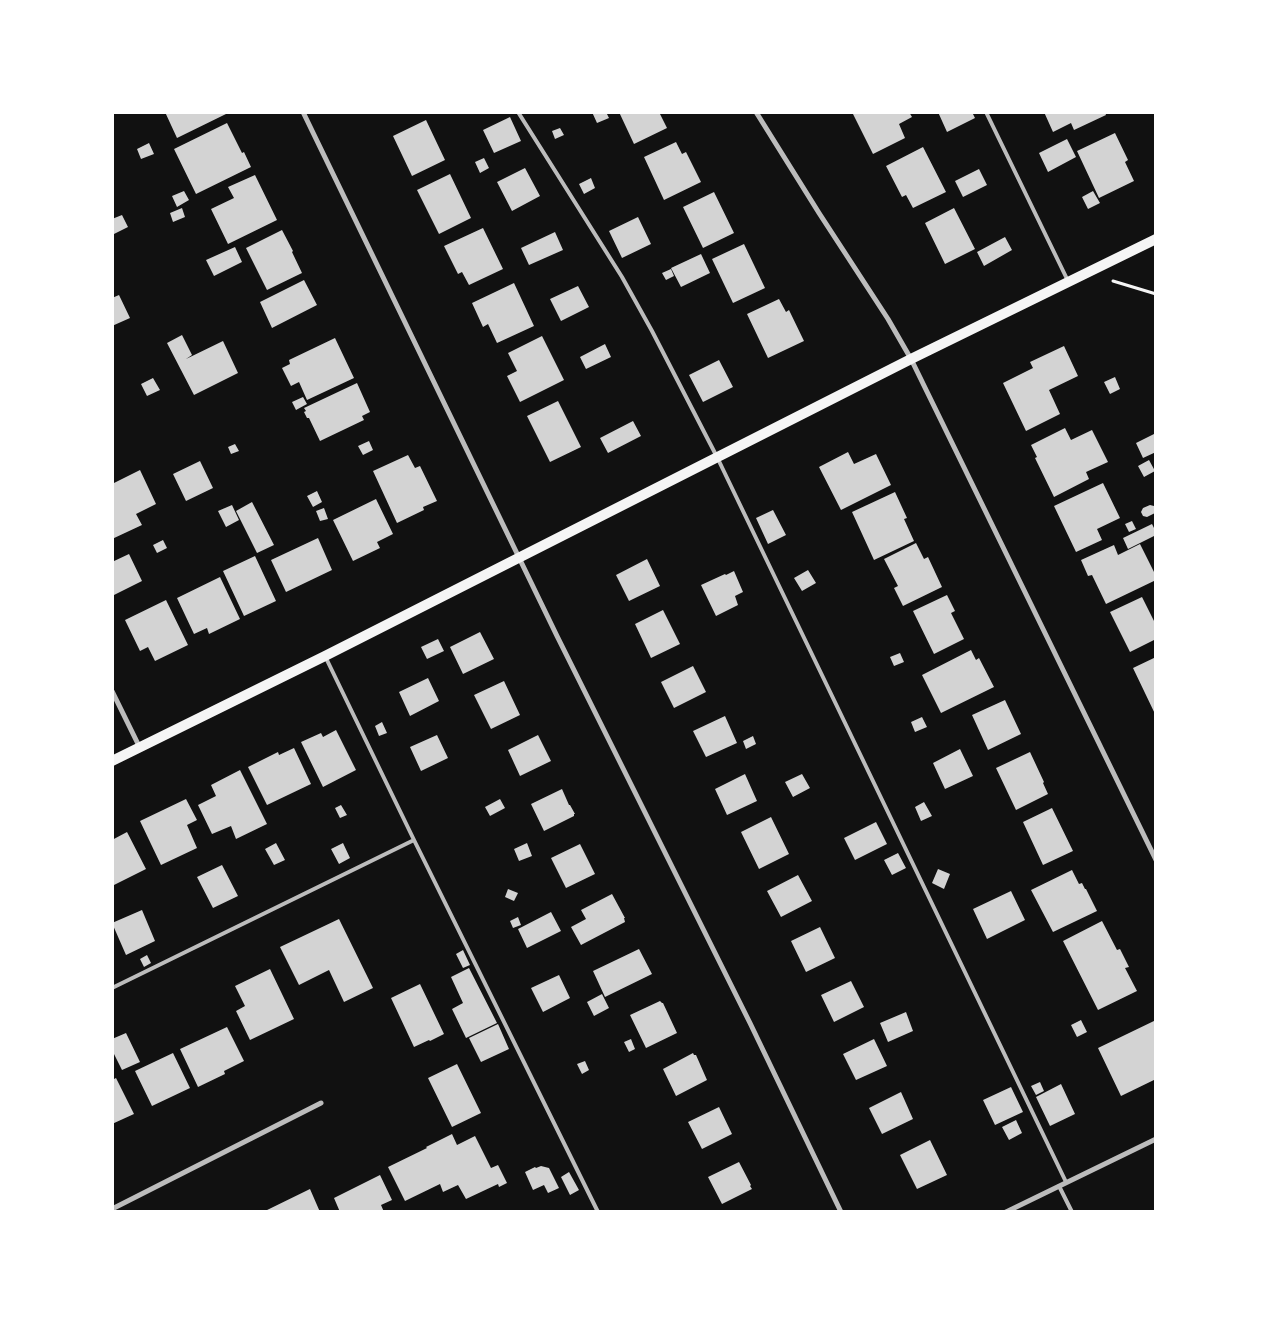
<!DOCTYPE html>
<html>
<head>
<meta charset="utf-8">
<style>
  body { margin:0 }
  #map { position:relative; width:1268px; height:1324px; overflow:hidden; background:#111; font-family:Arial,sans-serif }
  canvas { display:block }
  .frame { position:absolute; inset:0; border:114px solid #fff; pointer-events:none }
</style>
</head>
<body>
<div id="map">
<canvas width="1268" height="1324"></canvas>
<div class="frame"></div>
</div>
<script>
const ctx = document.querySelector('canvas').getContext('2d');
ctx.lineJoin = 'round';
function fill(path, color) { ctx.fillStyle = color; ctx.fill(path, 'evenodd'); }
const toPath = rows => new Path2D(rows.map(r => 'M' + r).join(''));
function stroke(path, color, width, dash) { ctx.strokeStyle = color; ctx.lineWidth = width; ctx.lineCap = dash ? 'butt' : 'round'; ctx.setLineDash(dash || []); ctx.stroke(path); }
const building = toPath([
  [165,112,225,112,226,114,177,138],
  [592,112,606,112,609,118,597,123],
  [619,112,659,112,667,128,634,144],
  [852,112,909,112,912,117,899,124,905,138,873,154],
  [938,112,972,112,975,118,947,132],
  [1044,112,1105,112,1106,115,1074,130,1071,123,1053,132],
  [510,117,521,141,494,153,483,130],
  [426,120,445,160,412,176,393,136],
  [227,123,242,153,244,152,251,167,196,194,174,149],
  [560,128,564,135,555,139,552,131],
  [1115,133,1128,160,1125,162,1134,181,1099,198,1077,151],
  [1067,139,1076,157,1048,172,1039,153],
  [676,142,682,154,686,152,701,182,664,200,644,157],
  [149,143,154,154,141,159,137,149],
  [923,147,946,192,913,208,906,195,902,197,886,166],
  [484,158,489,168,480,173,475,162],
  [525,168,540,196,512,211,497,182],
  [979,169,987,185,963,197,955,181],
  [450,174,471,218,439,234,417,190],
  [255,175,277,220,228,244,211,209,234,198,228,187],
  [591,178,595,188,584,194,579,184],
  [184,191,189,200,177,207,172,196],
  [1093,191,1100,203,1088,209,1082,197],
  [714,192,734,233,703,248,683,207],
  [182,208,185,217,173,222,170,213],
  [954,208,975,249,945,264,925,223],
  [122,215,128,227,112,235,112,219],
  [638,217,651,244,622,258,609,231],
  [483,228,503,269,469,285,462,272,458,274,444,246],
  [282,230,293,251,292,252,302,273,267,290,246,248],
  [555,232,563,250,529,265,521,248],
  [1005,237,1012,250,984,266,977,252],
  [744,244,765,288,733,303,712,259],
  [235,247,242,262,214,276,206,260],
  [701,254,710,273,681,287,671,268],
  [671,269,674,276,666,280,662,273],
  [304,280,317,305,272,328,260,302],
  [514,283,534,326,497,343,488,324,483,327,472,303],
  [578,286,589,307,561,321,550,299],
  [119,295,130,318,112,326,112,298],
  [779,299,786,312,789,310,804,341,768,358,747,314],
  [182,335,192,355,186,359,223,341,238,373,194,395,167,343],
  [542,336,564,380,520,402,507,376,517,371,508,353],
  [335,338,354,378,307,400,299,382,291,386,282,368,290,364,289,360],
  [605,344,611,357,586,369,580,357],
  [1064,346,1078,376,1049,390,1060,414,1026,431,1003,383,1033,368,1030,362],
  [719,360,733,387,703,402,689,375],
  [1115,377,1120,389,1110,394,1104,382],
  [153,378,160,390,147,396,141,384],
  [357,383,370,412,362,416,364,420,320,441,309,418,307,418,304,412,306,411,304,408],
  [303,397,307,404,296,410,292,402],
  [558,401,581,447,550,462,527,416],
  [633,421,641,436,608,453,600,438],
  [1065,428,1071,440,1092,430,1108,462,1086,472,1089,479,1054,497,1035,458,1037,457,1031,445],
  [1156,433,1156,452,1143,458,1136,443],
  [369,441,373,450,363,455,358,446],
  [235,444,239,451,231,454,228,447],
  [848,452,854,464,876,454,891,485,841,510,819,467],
  [408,455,415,468,420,466,437,501,423,507,424,510,397,523,373,471],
  [1149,460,1155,471,1144,477,1138,466],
  [200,461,213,488,186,501,173,474],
  [140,470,156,504,136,514,142,525,112,539,112,484],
  [1103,483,1120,518,1097,529,1102,540,1076,552,1054,506],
  [317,491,322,502,313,507,307,496],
  [895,492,907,518,904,519,914,541,874,560,852,512],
  [376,499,393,534,377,542,380,548,353,561,333,520],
  [252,502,274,545,257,553,236,511],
  [232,505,239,520,226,527,218,511],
  [1150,505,1154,506,1156,508,1155,513,1147,517,1143,516,1141,512,1143,508],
  [324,508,328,519,320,521,316,511],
  [773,510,786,535,768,544,756,518],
  [1132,521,1136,529,1129,532,1125,524],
  [1152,524,1156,532,1156,535,1128,549,1123,538],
  [318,538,332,570,286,592,271,560],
  [163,540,167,548,157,553,153,545],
  [916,543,924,559,928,557,942,587,903,606,894,588,898,586,884,559],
  [1140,544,1156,576,1156,580,1106,604,1092,575,1088,576,1081,560,1114,545,1118,555],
  [129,554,142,581,112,596,112,562],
  [255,556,276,601,244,616,223,571],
  [647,559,660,586,629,601,616,575],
  [808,570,816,583,802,591,794,578],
  [734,571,743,592,735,596,738,605,716,616,701,585,725,574,726,575],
  [220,577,240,619,209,634,207,628,194,634,177,598],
  [947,595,955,611,951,613,964,639,934,654,913,611],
  [1142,597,1156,625,1156,639,1130,652,1110,612],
  [166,600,188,645,155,661,148,647,140,651,125,620],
  [663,610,680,644,651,658,635,624],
  [480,632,494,659,463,674,450,647],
  [438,639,444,651,427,659,421,647],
  [971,650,976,660,979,658,994,687,941,713,922,675],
  [900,653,904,662,894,666,890,657],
  [1156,657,1156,716,1133,668],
  [693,666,706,692,674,708,661,682],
  [428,678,439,701,410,716,399,692],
  [504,681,520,715,491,729,474,695],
  [1005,700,1021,734,988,750,972,715],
  [725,716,737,743,706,757,693,731],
  [922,717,927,727,915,732,911,722],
  [382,722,387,733,379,736,375,726],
  [336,730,356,770,323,787,301,742,321,733,323,737],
  [437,735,448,758,421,771,410,747],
  [538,735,551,761,520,776,508,750],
  [753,736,756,744,746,749,743,741],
  [294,748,311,784,267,805,248,767,278,752,279,755],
  [960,749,973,776,945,789,933,763],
  [1030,752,1044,782,1043,783,1048,794,1016,810,996,768],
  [240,770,267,824,236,839,231,826,212,834,198,805,216,796,211,785],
  [745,774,757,801,727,815,715,789],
  [802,774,810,788,793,797,785,782],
  [562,789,569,805,570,805,575,814,574,814,574,816,544,831,531,804],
  [186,799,197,820,187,825,197,848,161,865,140,821],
  [500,799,505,808,490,816,485,807],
  [924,802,932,816,921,821,915,807],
  [341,805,347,815,340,818,335,808],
  [1052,808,1073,851,1043,865,1023,822],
  [771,817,789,854,759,869,741,832],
  [876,822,887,844,855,860,844,838],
  [127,832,146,869,112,886,112,840],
  [276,843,285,860,274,865,265,849],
  [343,843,350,858,339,864,331,849],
  [527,843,532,856,519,861,514,849],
  [580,844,595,874,566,888,551,858],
  [898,853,906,868,892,875,884,860],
  [222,865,238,896,213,908,197,877],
  [938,869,950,874,944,889,932,883],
  [1072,870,1079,884,1082,883,1085,889,1086,889,1097,911,1053,932,1031,890],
  [798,875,812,901,781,917,767,891],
  [508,889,518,893,514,901,505,897],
  [1011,891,1025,920,987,939,973,909],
  [612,894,625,918,624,918,625,922,581,945,571,927,586,919,581,910],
  [142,910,155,941,126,955,112,923],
  [551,912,561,931,527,948,518,929],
  [518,917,521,925,513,928,510,921],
  [339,919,373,988,344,1002,329,970,299,985,280,947],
  [1102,921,1117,950,1120,949,1129,967,1125,968,1137,991,1098,1010,1063,941],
  [820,927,835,958,806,972,791,941],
  [639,949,652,974,605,997,593,971],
  [463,950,470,965,463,968,456,954],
  [147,955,151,963,144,967,140,959],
  [469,968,497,1023,466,1038,452,1009,463,1003,451,977],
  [270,969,294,1019,250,1040,236,1011,245,1006,235,986],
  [559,975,570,998,543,1012,531,988],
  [851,981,864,1007,834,1022,821,995],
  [420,984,444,1034,430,1041,429,1040,414,1047,391,998],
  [602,994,609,1008,594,1016,587,1002],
  [660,1001,662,1003,663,1003,677,1033,646,1048,630,1015],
  [906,1012,913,1031,888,1042,880,1023],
  [1081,1020,1087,1032,1077,1037,1071,1025],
  [1156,1020,1156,1079,1121,1096,1098,1048],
  [498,1024,509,1049,481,1062,469,1038],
  [227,1027,244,1061,224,1071,225,1074,198,1087,180,1049],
  [126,1033,140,1062,122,1070,112,1050,112,1039],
  [631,1039,635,1049,629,1052,624,1042],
  [874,1039,887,1066,856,1080,843,1054],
  [173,1053,190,1088,152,1106,135,1071],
  [693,1053,694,1055,696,1055,707,1080,676,1096,663,1069],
  [585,1061,589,1070,582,1074,577,1064],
  [457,1064,481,1113,452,1127,428,1078],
  [116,1078,134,1114,112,1124,112,1080],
  [1040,1082,1044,1091,1036,1095,1031,1086],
  [1061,1084,1075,1114,1050,1126,1036,1097],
  [1011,1087,1023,1112,995,1125,983,1100],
  [901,1092,913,1119,882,1134,869,1108],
  [719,1107,732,1134,702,1149,688,1122],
  [1016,1120,1022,1133,1009,1140,1002,1127],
  [452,1134,457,1145,475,1136,491,1168,498,1165,507,1183,499,1187,498,1184,466,1199,458,1185,443,1192,440,1184,405,1201,388,1167,427,1148,426,1147],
  [930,1140,947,1175,917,1189,900,1155],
  [739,1162,751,1185,750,1186,752,1189,722,1204,708,1177],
  [541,1166,549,1168,559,1188,548,1193,544,1185,533,1190,525,1172,535,1167,536,1168],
  [569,1172,579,1190,570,1195,561,1177],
  [380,1175,392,1200,381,1205,384,1212,340,1212,334,1198],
  [310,1189,320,1212,263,1212]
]);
const path = toPath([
  [1113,281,1156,294]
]);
const service = toPath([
  [518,112,622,277,652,331,717,457,1066,1182],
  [986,112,1068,281],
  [325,656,414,840,598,1212],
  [112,988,414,840],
  [1059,1186,1072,1212]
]);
const minor = toPath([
  [303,112,557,636,750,1023,841,1212],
  [756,112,819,213,888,319,911,359,1156,860],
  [112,691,140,748],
  [112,1209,321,1103],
  [1006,1212,1156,1139]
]);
const secondary = toPath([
  [112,761,325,656,911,359,1156,239]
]);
fill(building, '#d3d3d3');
stroke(path, '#f5f5f5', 3);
stroke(service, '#bcbcbc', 4);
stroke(minor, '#bcbcbc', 5);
stroke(secondary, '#f5f5f5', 10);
</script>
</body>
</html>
